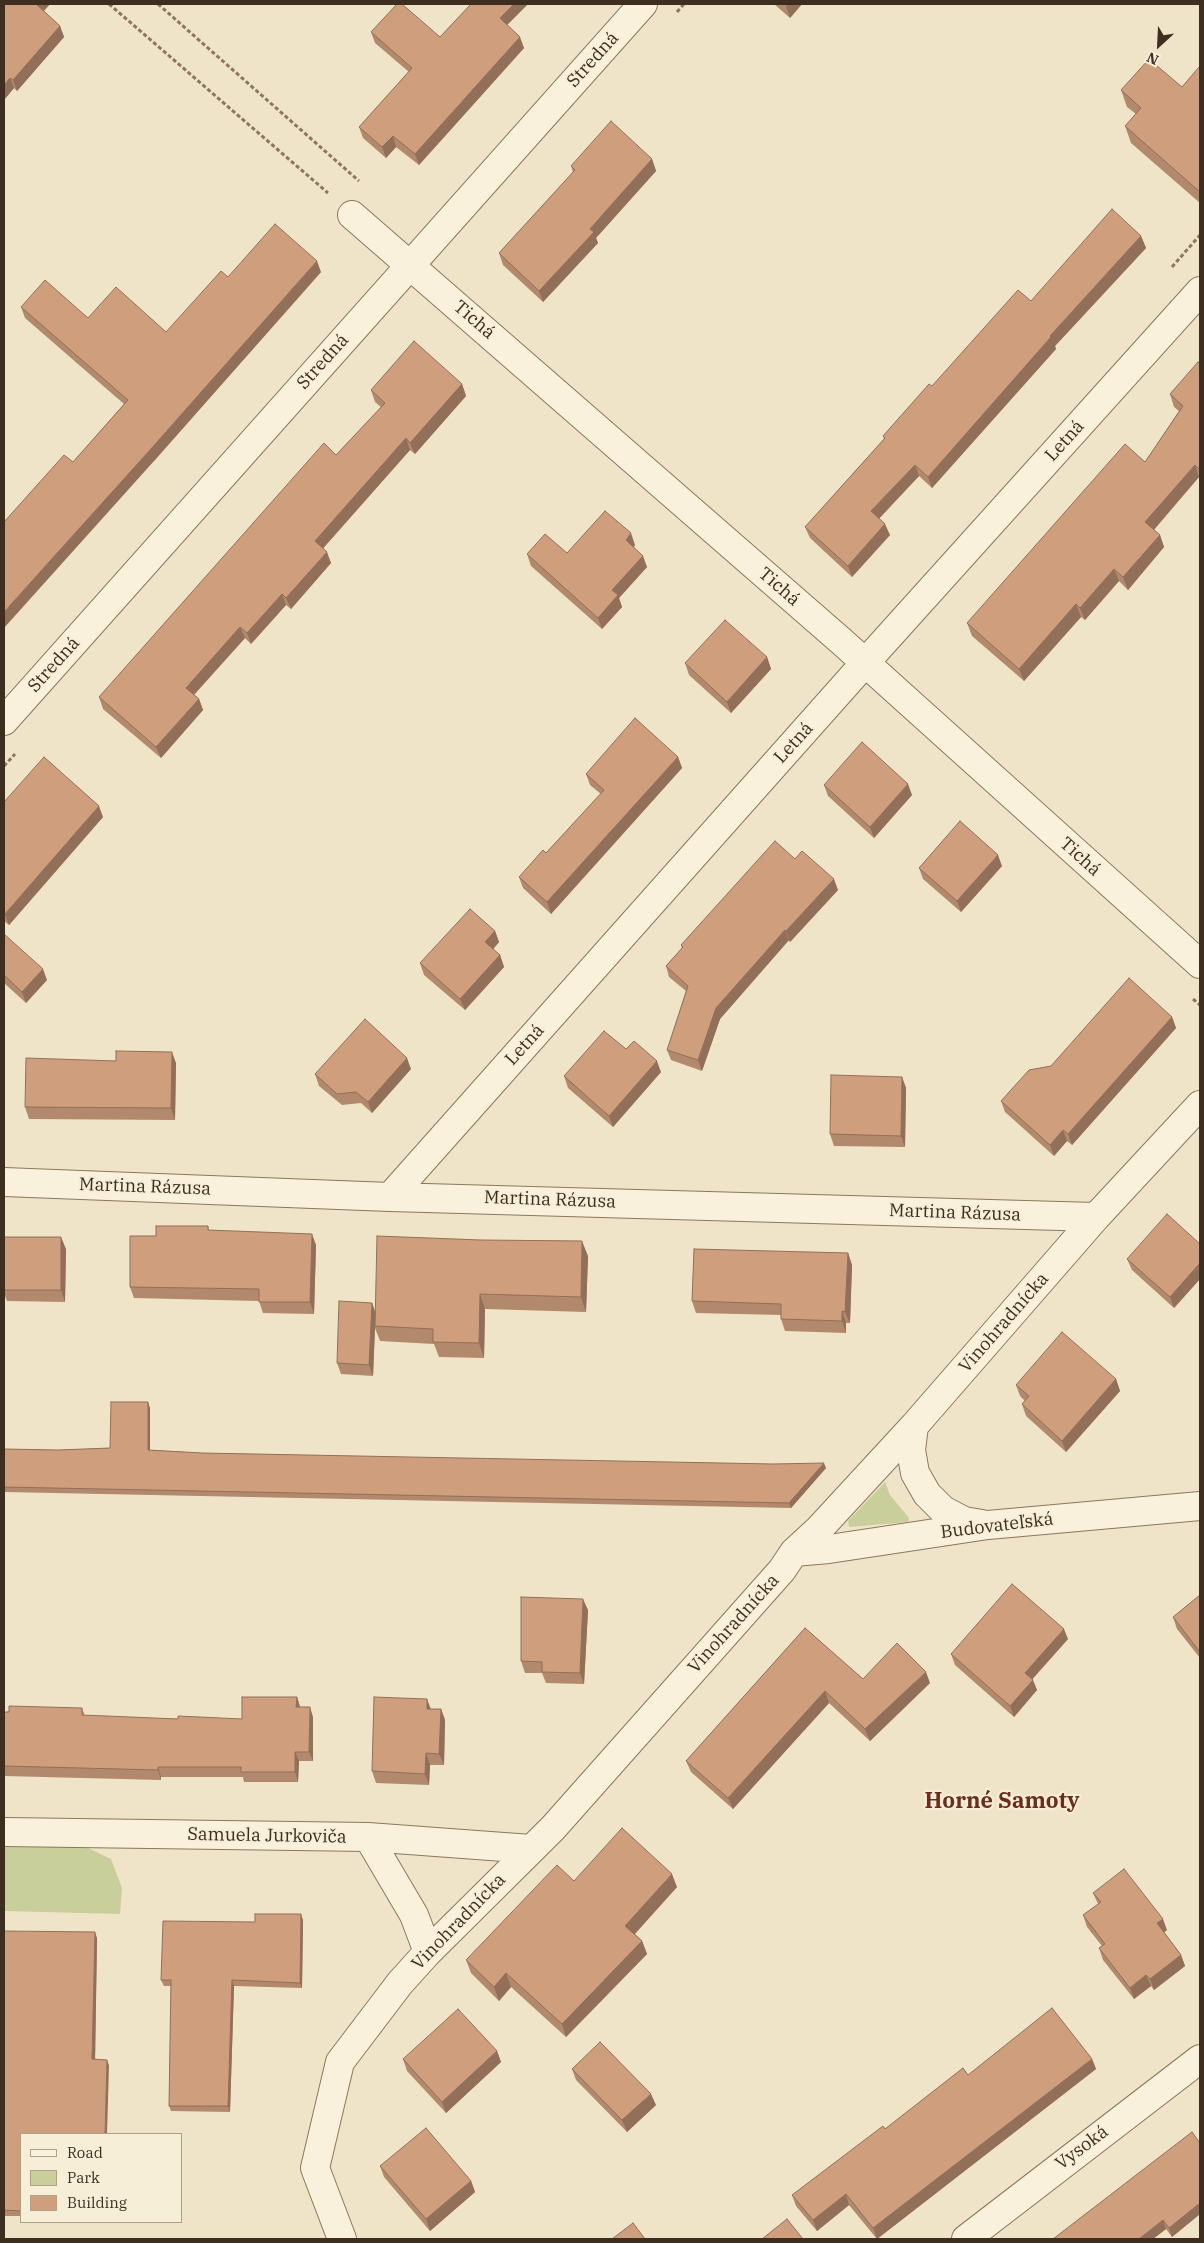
<!DOCTYPE html>
<html>
<head>
<meta charset="utf-8">
<style>
  body { margin:0 }
  #map { position:relative; width:1204px; height:2243px; overflow:hidden; background:#f0e4c8; font-family:"IBM Plex Serif",serif }
  canvas { display:block }
  .frame { position:absolute; inset:0; border:5px solid #3d2e20; pointer-events:none }
  .legend { position:absolute; left:20px; top:2133px; width:162px; height:90px; box-sizing:border-box; background:#f7eed8; border:1px solid #ada18e; margin:0; padding:6px 9px; list-style:none; font-size:15px; color:#3d2e20 }
  .legend li { display:flex; align-items:center; gap:10px; height:25px }
  .legend b { width:25px; border:1px solid #ada18e }
  .north { position:absolute; left:1134px; top:20px; width:50px; height:50px; -webkit-text-stroke:4px #f7eed8; paint-order:stroke; rotate:205deg; font-size:14px; font-weight:700; line-height:20px; text-align:center; color:#3d2e20 }
  .north::after { content:''; display:block; margin:auto; width:18px; height:22px; background:#3d2e20; clip-path:polygon(50% 0,100% 100%,50% 72%,0 100%) }
</style>
</head>
<body>
<div id="map">
<canvas width="1204" height="2243"></canvas>
<div class="frame"></div>
<ul class="legend">
<li><b style="height:6px;background:#faf1dc"></b>Road</li>
<li><b style="height:14px;background:#c9cf9b"></b>Park</li>
<li><b style="height:14px;background:#cf9f7d"></b>Building</li>
</ul>
<div class="north">N</div>
</div>
<script>
const ctx = document.querySelector('canvas').getContext('2d');
ctx.lineJoin = 'round';
function fill(path, color) { ctx.fillStyle = color; ctx.fill(path, 'evenodd'); }
const toPath = rows => new Path2D(rows.map(r => 'M' + r).join(''));
function stroke(path, color, width, dash) { ctx.strokeStyle = color; ctx.lineWidth = width; ctx.lineCap = dash ? 'butt' : 'round'; ctx.setLineDash(dash || []); ctx.stroke(path); }
function drawText(font, color, halo, rows, align = 'center') {
  ctx.font = font + ' "IBM Plex Serif",serif'; ctx.lineWidth = 4; ctx.setLineDash([]); ctx.textBaseline = 'middle'; ctx.strokeStyle = halo; ctx.fillStyle = color; for (const [text, x, y, turn = 0] of rows) {
    ctx.save(); ctx.translate(x, y); ctx.rotate((+turn || 0) * Math.PI / 180); ctx.textAlign = isNaN(turn) ? turn : align; if (halo) ctx.strokeText(text, 0, 0); ctx.fillText(text, 0, 0); ctx.restore();
  }
}
const green = toPath([
  [885,1482,890,1495,909,1518,908,1522,849,1527,848,1521],
  [4,1841,78,1843,111,1859,122,1888,120,1914,4,1911]
]);
const path = toPath([
  [109,4,328,193],
  [158,4,359,181],
  [677,12,684,4],
  [1172,267,1200,235],
  [4,766,15,754],
  [1193,999,1200,1005]
]);
const minor = toPath([
  [352,215,840,640,1200,964],
  [4,721,643,4],
  [4,1182,390,1197,1096,1217],
  [390,1197,864,664,1200,291],
  [914,1426,911,1450,915,1473,927,1494,943,1510,964,1521,982,1524],
  [794,1552,829,1549,988,1525,1200,1506],
  [4,1832,368,1837,531,1849],
  [368,1837,414,1915,428,1952],
  [342,2239,315,2168,340,2062,400,1983,428,1952,553,1828,782,1570,794,1552,819,1529,914,1426,1096,1217,1200,1105],
  [966,2239,1200,2059]
]);
const wall = toPath([
  [4,4,50,4,44,11,60,26,64,37,17,91,14,88,4,100],
  [471,4,528,4,507,25,524,48,419,165,396,147,386,158,363,138,359,127,409,72,375,43,371,32,440,37],
  [774,4,802,4,790,18],
  [1200,68,1200,203,1131,143,1125,126,1136,114,1127,107,1121,90,1182,87],
  [652,159,656,171,596,238,598,243,543,302,503,265,499,253,573,172,571,166],
  [1141,236,1146,248,1055,346,1056,349,932,488,919,476,879,518,890,535,852,577,810,538,805,527,884,439,883,436,932,386,1031,301],
  [321,272,154,461,73,462,124,404,25,318,21,307,88,318,166,332,228,277],
  [1200,364,1200,478,1199,477,1154,530,1160,535,1164,547,1128,590,1119,581,1085,620,1081,617,1024,681,972,636,967,623,1145,462,1179,411,1174,407,1170,394],
  [462,384,466,396,415,454,410,450,323,548,331,563,291,609,286,605,251,644,245,638,194,695,199,699,203,710,161,758,103,709,99,697,336,455,381,407,375,402,371,390],
  [635,545,634,547,647,567,619,598,622,607,602,629,531,566,527,554,567,553],
  [767,657,771,669,731,713,689,675,685,663],
  [678,757,682,768,551,914,523,888,519,877,546,853,601,794,590,785,586,774],
  [824,785,912,795,874,838,828,796],
  [4,802,103,817,9,925,4,921],
  [795,859,838,890,790,942,789,940,720,1019,702,1071,671,1060,667,1050,686,991,669,977,666,966,682,948,681,945],
  [1002,866,961,912,923,879,919,868],
  [495,931,499,942,493,949,500,955,504,967,465,1010,424,975,420,963],
  [4,934,47,980,26,1003,4,983],
  [1172,1017,1176,1028,1072,1145,1067,1141,1054,1156,1005,1112,1001,1101,1051,1066],
  [626,1049,661,1072,613,1127,568,1088,564,1076],
  [176,1063,175,1120,29,1119,25,1107],
  [411,1069,372,1113,361,1103,342,1105,319,1086,315,1074],
  [902,1077,906,1088,905,1147,834,1146,830,1134],
  [208,1226,209,1230,316,1245,314,1314,263,1313,259,1301,134,1298,130,1287,156,1236],
  [4,1237,66,1249,65,1302,7,1301,4,1293],
  [1200,1244,1200,1279,1174,1308,1132,1270,1127,1259],
  [848,1253,852,1265,850,1323,846,1323,846,1333,785,1331,781,1319,781,1315,696,1313,692,1301],
  [588,1256,586,1312,485,1309,484,1358,439,1357,434,1344,380,1341,375,1328,373,1376,341,1374,337,1363,372,1303,375,1312],
  [1116,1379,1120,1391,1066,1452,1026,1416,1022,1404,1025,1401,1020,1396,1016,1385],
  [150,1408,150,1450,202,1453,826,1468,791,1508,4,1492,4,1449,58,1450,110,1448],
  [1200,1595,1200,1658,1177,1629,1173,1617],
  [588,1610,584,1684,546,1683,542,1673,525,1673,521,1661],
  [805,1628,863,1679,930,1683,870,1741,829,1703,733,1809,691,1772,686,1761],
  [1068,1639,1032,1679,1037,1690,1014,1717,955,1665,951,1654],
  [297,1697,300,1707,313,1717,313,1761,299,1761,298,1782,244,1782,243,1777,161,1777,161,1780,4,1776,4,1712,82,1708,85,1716,178,1719,242,1719],
  [427,1699,431,1709,441,1709,445,1720,444,1765,430,1765,429,1785,376,1783,372,1771],
  [574,1881,677,1887,635,1934,642,1941,647,1954,566,2037,511,1987,499,2001,471,1973,466,1960],
  [1093,1893,1167,1930,1164,1932,1181,1955,1185,1966,1154,1990,1151,1986,1134,1999,1103,1960,1099,1948,1102,1946,1087,1927,1083,1915,1098,1904],
  [303,1920,302,1988,234,1986,230,2112,171,2111,169,2106,171,1986,164,1986,161,1980,255,1922],
  [4,1931,97,1938,95,2059,107,2060,109,2066,21,2134,21,2216,4,2216],
  [497,2051,501,2062,446,2113,407,2071,403,2059],
  [1092,2059,1096,2069,877,2239,849,2205,817,2231,796,2206,792,2195,885,2129,968,2075],
  [572,2069,656,2105,627,2132,576,2080],
  [1200,2143,1200,2214,1172,2237,1166,2229,1153,2239,1053,2239],
  [380,2166,471,2181,475,2192,430,2231,384,2177]
]);
const shadedWall = toPath([
  [36,4,50,4,40,15],
  [514,4,528,4,503,29,500,18],
  [788,4,802,4,790,18,786,6],
  [60,26,64,37,17,91,13,80],
  [520,37,524,48,419,165,415,154],
  [10,78,14,88,4,100,4,85],
  [393,136,396,147,386,158,382,147],
  [652,159,656,171,596,238,598,243,543,302,539,291,590,229],
  [1141,236,1146,248,1055,346,1056,349,932,488,928,477,1050,336],
  [317,261,321,272,154,461,4,628,4,612],
  [462,384,466,396,415,454,410,443],
  [406,438,410,450,319,553,315,541],
  [915,465,919,476,876,522,871,511],
  [1195,465,1199,477,1149,535,1145,522],
  [885,524,890,535,852,577,848,566],
  [631,533,635,545,630,552,626,540],
  [1160,535,1164,547,1128,590,1123,577],
  [327,552,331,563,291,609,286,598],
  [643,556,647,567,619,598,622,607,602,629,598,618,612,590],
  [1114,569,1119,581,1085,620,1080,608],
  [282,594,286,605,251,644,247,633],
  [1076,604,1081,617,1024,681,1019,669],
  [240,627,245,638,190,699,186,688],
  [767,657,771,669,731,713,727,702],
  [199,699,203,710,161,758,156,747],
  [678,757,682,768,551,914,547,902],
  [908,784,912,795,874,838,870,827],
  [99,806,103,817,9,925,5,914],
  [998,855,1002,866,961,912,957,901],
  [834,879,838,890,790,942,786,931],
  [785,930,789,940,720,1019,702,1071,698,1060,716,1008],
  [495,931,499,942,489,954,485,942],
  [500,955,504,967,465,1010,460,999],
  [43,969,47,980,26,1003,22,992],
  [1172,1017,1176,1028,1072,1145,1068,1134],
  [172,1052,176,1063,175,1120,171,1108],
  [407,1058,411,1069,372,1113,368,1102],
  [657,1061,661,1072,613,1127,609,1116],
  [902,1077,906,1088,905,1147,901,1136],
  [1063,1130,1067,1141,1054,1156,1050,1145],
  [312,1234,316,1245,314,1314,310,1302],
  [61,1237,66,1249,65,1302,61,1290],
  [582,1241,588,1256,586,1312,581,1297],
  [848,1253,852,1265,850,1323,845,1312],
  [1200,1263,1200,1279,1174,1308,1170,1297],
  [480,1294,485,1309,484,1358,479,1343],
  [372,1303,376,1314,375,1326,375,1328,373,1376,369,1365],
  [842,1311,846,1323,846,1333,842,1321],
  [1116,1379,1120,1391,1066,1452,1062,1441],
  [148,1402,150,1408,150,1455,148,1450],
  [824,1463,826,1468,791,1508,789,1503],
  [583,1599,588,1610,584,1684,580,1673],
  [1064,1629,1068,1639,1029,1683,1025,1673],
  [926,1672,930,1683,870,1741,865,1729],
  [1033,1680,1037,1690,1014,1717,1010,1706],
  [825,1691,829,1703,733,1809,728,1798],
  [297,1697,300,1707,296,1707],
  [427,1699,431,1711,427,1709],
  [310,1707,313,1717,313,1761,309,1752],
  [441,1709,445,1720,444,1765,439,1754],
  [295,1752,299,1761,298,1782,295,1772],
  [426,1753,430,1765,429,1785,425,1774],
  [158,1767,161,1777,161,1780,158,1770],
  [672,1874,677,1887,630,1939,625,1926],
  [301,1914,303,1920,302,1988,300,1983],
  [1163,1919,1167,1930,1161,1935,1157,1923],
  [95,1932,97,1938,95,2065,92,2059],
  [642,1941,647,1954,566,2037,562,2024],
  [1181,1955,1185,1966,1154,1990,1150,1979],
  [506,1973,511,1987,499,2001,494,1987],
  [1146,1975,1151,1986,1134,1999,1130,1988],
  [232,1980,234,1986,230,2112,228,2106],
  [497,2051,501,2062,446,2113,442,2102],
  [1092,2059,1096,2069,877,2239,873,2228],
  [107,2060,109,2066,107,2134,105,2134],
  [651,2094,656,2105,627,2132,622,2120],
  [471,2181,475,2192,430,2231,426,2219],
  [846,2194,849,2205,817,2231,813,2220],
  [1200,2203,1200,2214,1172,2237,1169,2228],
  [1163,2220,1166,2229,1153,2239,1139,2239]
]);
const building = toPath([
  [4,4,37,4,36,4,60,26,13,80,10,78,4,85,4,4],
  [397,4,402,4,440,37,471,4,514,4,500,18,520,37,415,154,393,136,382,147,359,127,412,68,371,32,397,4],
  [1149,59,1182,87,1199,67,1200,68,1200,192,1125,126,1141,108,1121,90,1149,59],
  [611,121,652,159,590,229,594,232,539,291,499,253,575,170,571,166,611,121],
  [1112,209,1141,236,1050,336,1051,337,928,477,915,465,871,511,885,524,848,566,805,527,885,438,883,436,929,384,932,386,1018,290,1031,301,1112,209],
  [275,224,317,261,150,450,4,612,4,522,64,455,73,462,128,400,21,307,45,280,88,318,116,287,166,332,221,271,228,277,275,224],
  [414,341,462,384,410,443,406,438,315,541,327,552,286,598,282,594,247,633,240,627,186,688,199,699,156,747,99,697,324,443,336,455,385,403,371,390,414,341],
  [1198,362,1200,364,1200,470,1195,465,1145,522,1160,535,1123,577,1114,569,1080,608,1076,604,1019,669,967,623,1125,444,1145,462,1183,406,1170,394,1198,362],
  [605,511,631,533,626,540,643,556,612,590,618,595,598,618,527,554,545,534,567,553,605,511],
  [725,620,767,657,727,702,685,663,725,620],
  [635,718,678,757,547,902,519,877,543,850,546,853,604,790,586,774,635,718],
  [862,742,908,784,870,827,824,785,862,742],
  [44,757,99,806,5,914,4,913,4,802,44,757],
  [960,821,998,855,957,901,919,868,960,821],
  [775,841,795,859,802,851,834,879,786,931,785,930,716,1008,698,1060,667,1050,688,986,666,966,683,947,681,945,775,841],
  [470,909,495,931,485,942,500,955,460,999,420,963,470,909],
  [4,934,43,969,22,992,4,975,4,934],
  [1129,978,1172,1017,1068,1134,1063,1130,1050,1145,1001,1101,1029,1070,1051,1066,1129,978],
  [365,1019,407,1058,368,1102,356,1092,337,1094,315,1074,365,1019],
  [604,1031,626,1049,634,1041,657,1061,609,1116,564,1076,604,1031],
  [116,1051,172,1052,171,1108,25,1107,26,1058,116,1061,116,1051],
  [831,1075,902,1077,901,1136,830,1134,831,1075],
  [1167,1214,1200,1244,1200,1263,1170,1297,1127,1259,1167,1214],
  [156,1226,208,1226,208,1230,312,1234,310,1302,259,1302,259,1289,130,1287,130,1236,156,1236,156,1226],
  [377,1236,481,1240,582,1241,581,1297,480,1294,479,1343,433,1342,433,1329,375,1326,377,1236],
  [4,1237,61,1237,61,1290,4,1290,4,1237],
  [694,1249,848,1253,845,1312,842,1311,842,1321,781,1319,781,1304,692,1301,694,1249],
  [339,1301,372,1303,369,1365,337,1363,339,1301],
  [1062,1332,1116,1379,1062,1441,1022,1404,1029,1396,1016,1385,1062,1332],
  [111,1402,148,1402,148,1450,202,1453,773,1464,824,1463,789,1503,4,1487,4,1449,58,1450,110,1448,111,1402],
  [1012,1584,1064,1629,1025,1673,1033,1680,1010,1706,951,1654,1012,1584],
  [1200,1595,1200,1652,1173,1617,1200,1595],
  [521,1597,583,1599,580,1673,542,1672,542,1662,521,1661,521,1597],
  [805,1628,863,1679,897,1643,926,1672,865,1729,825,1691,728,1798,686,1761,805,1628],
  [242,1697,297,1697,296,1707,310,1707,309,1752,295,1752,295,1772,241,1772,241,1767,158,1767,158,1770,4,1766,4,1712,9,1712,9,1706,82,1708,82,1715,178,1719,178,1716,242,1719,242,1697],
  [374,1697,427,1699,427,1709,441,1709,439,1754,426,1753,425,1774,372,1771,374,1697],
  [622,1828,672,1874,625,1926,642,1941,562,2024,506,1973,494,1987,466,1960,557,1865,574,1881,622,1828],
  [1124,1869,1163,1919,1157,1923,1181,1955,1150,1979,1146,1975,1130,1988,1099,1948,1105,1944,1083,1915,1101,1902,1093,1893,1124,1869],
  [255,1914,301,1914,300,1983,232,1980,228,2106,169,2106,171,1980,161,1980,163,1921,255,1922,255,1914],
  [4,1931,95,1932,92,2059,107,2060,105,2134,21,2134,21,2211,4,2210,4,1931],
  [1052,2008,1092,2059,873,2228,846,2194,813,2220,792,2195,883,2126,885,2129,963,2068,968,2075,1052,2008],
  [458,2009,497,2051,442,2102,403,2059,458,2009],
  [600,2042,651,2094,622,2120,572,2069,600,2042],
  [426,2128,471,2181,426,2219,380,2166,426,2128],
  [1192,2132,1200,2143,1200,2203,1169,2228,1163,2220,1139,2239,1053,2239,1192,2132],
  [787,2219,803,2239,762,2239,787,2219],
  [633,2223,645,2239,612,2239,633,2223]
]);
const streetNames = [
  ["Stredná",593,60,-48],
  ["Tichá",474,320,41],
  ["Stredná",323,362,-48],
  ["Letná",1065,441,-48],
  ["Tichá",779,587,41],
  ["Stredná",54,665,-48],
  ["Letná",794,743,-48],
  ["Tichá",1080,857,42],
  ["Letná",525,1045,-48],
  ["Martina Rázusa",145,1187,2],
  ["Martina Rázusa",550,1200,2],
  ["Martina Rázusa",955,1213,2],
  ["Vinohradnícka",1004,1323,-49],
  ["Budovateľská",997,1526,-7],
  ["Vinohradnícka",734,1624,-48],
  ["Samuela Jurkoviča",267,1836,1],
  ["Vinohradnícka",459,1922,-46],
  ["Vysoká",1082,2148,-37]
];
const districtNames = [
  ["Horné Samoty",1002,1802]
];
fill(green, '#c9cf9b');
stroke(minor, '#8d765c', 30);
stroke(path, '#8d765c', 3, [4, 2.5]);
stroke(minor, '#faf1dc', 28);
fill(wall, '#b2896c');
fill(shadedWall, '#916f58');
fill(building, '#cf9f7d');
stroke(building, '#916f58', 1);
drawText('18px', '#3d2e20', '#f7eed8', streetNames);
drawText('bold 22px', '#6b2e1e', '#f7eed8', districtNames);
</script>
</body>
</html>
